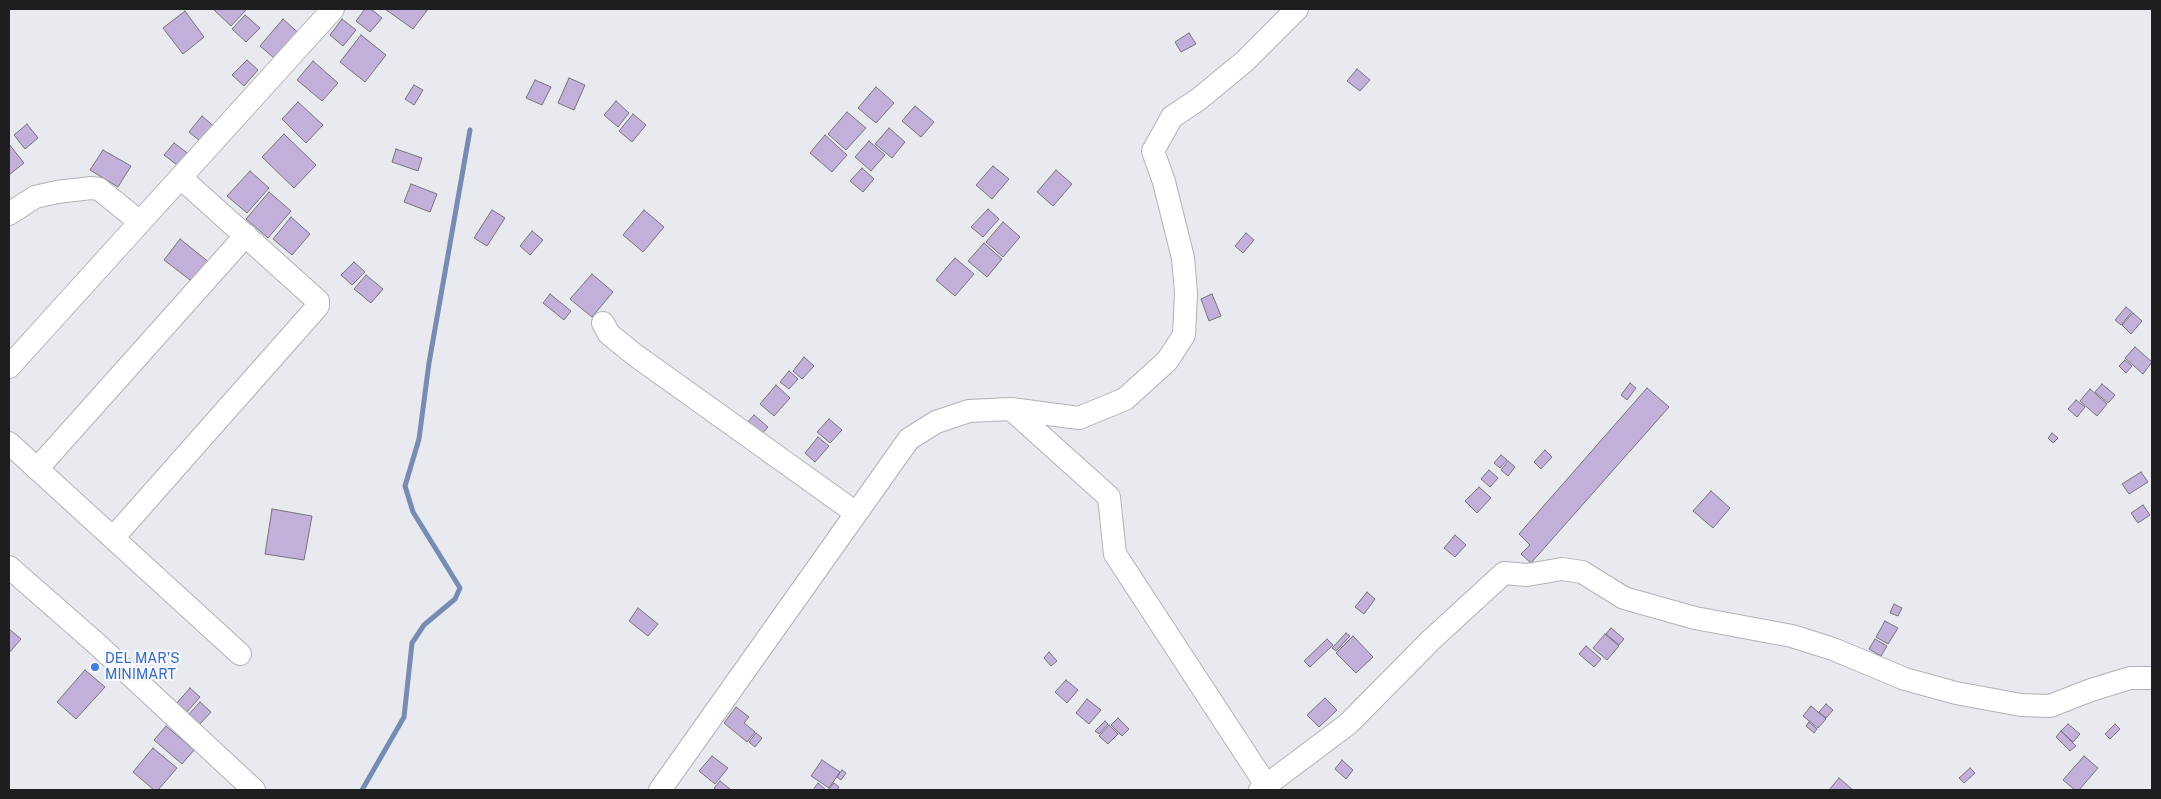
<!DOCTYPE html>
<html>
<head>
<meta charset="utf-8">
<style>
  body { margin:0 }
  #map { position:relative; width:2161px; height:799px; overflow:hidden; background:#e8eaf0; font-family:"Public Sans",sans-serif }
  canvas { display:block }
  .frame { position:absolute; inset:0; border:10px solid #1e1e20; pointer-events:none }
</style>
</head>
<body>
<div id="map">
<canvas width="2161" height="799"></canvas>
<div class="frame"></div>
</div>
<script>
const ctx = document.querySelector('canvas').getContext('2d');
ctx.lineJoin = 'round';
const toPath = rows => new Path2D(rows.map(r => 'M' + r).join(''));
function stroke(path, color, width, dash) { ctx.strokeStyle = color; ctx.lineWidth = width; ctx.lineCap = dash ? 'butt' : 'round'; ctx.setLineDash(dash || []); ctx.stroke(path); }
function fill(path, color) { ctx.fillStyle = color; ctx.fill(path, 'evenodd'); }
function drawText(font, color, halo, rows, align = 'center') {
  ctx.font = font + ' "Public Sans",sans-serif'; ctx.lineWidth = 4.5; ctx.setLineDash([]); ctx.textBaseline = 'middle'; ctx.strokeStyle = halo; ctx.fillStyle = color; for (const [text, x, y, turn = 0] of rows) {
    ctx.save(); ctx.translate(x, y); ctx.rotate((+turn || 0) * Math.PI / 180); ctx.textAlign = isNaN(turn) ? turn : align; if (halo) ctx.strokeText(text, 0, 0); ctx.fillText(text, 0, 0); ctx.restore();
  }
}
const stream = toPath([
  [362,790,404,717,412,643,424,625,455,599,460,588,413,512,405,486,419,439,429,363,470,130]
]);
const building = toPath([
  [213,9,247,9,231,26,213,9],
  [365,9,371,9,382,18,370,32,356,21,365,9],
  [385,9,428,9,413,29,385,9],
  [185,11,204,37,183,54,163,28,185,11],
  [245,15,260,28,246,42,232,29,245,15],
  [283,19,304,38,281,64,260,46,283,19],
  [342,19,356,30,343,46,330,35,342,19],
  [1189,33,1196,44,1181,52,1175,42,1189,33],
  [361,35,386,55,365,82,340,62,361,35],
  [247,60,258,70,244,86,232,75,247,60],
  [313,61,338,83,322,101,297,80,313,61],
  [1357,69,1370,80,1360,91,1347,81,1357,69],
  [569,78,585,85,574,110,558,103,569,78],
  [535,80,551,87,542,105,526,98,535,80],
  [414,85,423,90,414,105,405,99,414,85],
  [876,87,894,103,876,123,858,108,876,87],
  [616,101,629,113,618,127,604,115,616,101],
  [298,102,323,125,306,143,282,119,298,102],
  [915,106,934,122,921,137,902,121,915,106],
  [847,112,866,128,846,150,828,134,847,112],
  [633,114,646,125,632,142,619,131,633,114],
  [202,116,219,131,206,146,189,132,202,116],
  [27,124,38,138,25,149,14,135,27,124],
  [889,128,905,142,892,158,875,144,889,128],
  [284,134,316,165,294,188,262,157,284,134],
  [825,135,847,155,832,172,810,153,825,135],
  [869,141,885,155,871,171,855,157,869,141],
  [174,143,190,155,181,168,164,155,174,143],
  [9,144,24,163,9,175,9,144],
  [396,149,422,158,418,171,392,162,396,149],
  [103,150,131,166,118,187,90,170,103,150],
  [993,166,1009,179,992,199,976,185,993,166],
  [862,168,874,179,863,192,850,181,862,168],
  [1056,170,1072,184,1053,206,1037,192,1056,170],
  [250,171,269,188,247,213,227,196,250,171],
  [411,184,437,194,430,212,404,202,411,184],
  [269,192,291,211,268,238,246,219,269,192],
  [988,209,999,219,983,237,971,227,988,209],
  [492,210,505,218,487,246,474,238,492,210],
  [644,210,664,227,643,252,623,235,644,210],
  [291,217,310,234,292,255,273,239,291,217],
  [1003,222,1020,237,1003,257,986,242,1003,222],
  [532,231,543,240,530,255,520,246,532,231],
  [1246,233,1254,240,1243,253,1235,246,1246,233],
  [180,239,210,263,194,283,164,260,180,239],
  [984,243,1002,259,987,277,968,261,984,243],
  [955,258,974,274,955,296,936,280,955,258],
  [354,262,365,272,352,285,341,275,354,262],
  [592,274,613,292,592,317,570,299,592,274],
  [366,275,383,289,371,303,354,289,366,275],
  [550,294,571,311,564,320,543,303,550,294],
  [1212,294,1221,316,1209,321,1201,299,1212,294],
  [2126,307,2132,312,2121,325,2115,320,2126,307],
  [2133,313,2142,321,2131,334,2122,325,2133,313],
  [2135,347,2152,362,2143,374,2125,358,2135,347],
  [804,357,814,366,802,379,793,371,804,357],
  [2125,360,2132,366,2126,373,2119,366,2125,360],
  [789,371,798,379,789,389,780,382,789,371],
  [1630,383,1636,388,1627,400,1621,395,1630,383],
  [2102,384,2115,395,2108,403,2095,392,2102,384],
  [776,385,790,398,774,416,760,404,776,385],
  [1647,388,1669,407,1531,563,1521,554,1530,545,1519,534,1647,388],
  [2090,389,2107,404,2097,416,2080,401,2090,389],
  [2076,400,2085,407,2077,417,2068,409,2076,400],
  [754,415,768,427,759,437,745,425,754,415],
  [829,419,842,430,830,443,817,432,829,419],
  [2052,433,2058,438,2053,443,2048,438,2052,433],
  [818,437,829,446,815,462,805,453,818,437],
  [1545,450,1552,457,1541,469,1534,462,1545,450],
  [1501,455,1507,460,1500,468,1494,463,1501,455],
  [1508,461,1515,467,1508,476,1501,470,1508,461],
  [1489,470,1498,478,1490,487,1481,479,1489,470],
  [2141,472,2148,482,2129,494,2122,484,2141,472],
  [1479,487,1491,498,1477,513,1465,501,1479,487],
  [1711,491,1730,508,1713,528,1693,511,1711,491],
  [2143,505,2150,515,2138,523,2131,513,2143,505],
  [272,509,312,516,304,560,265,554,272,509],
  [1455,535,1466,545,1455,557,1444,548,1455,535],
  [1367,592,1375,599,1364,614,1355,607,1367,592],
  [1894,604,1902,608,1898,616,1890,613,1894,604],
  [638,608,658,624,648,636,629,621,638,608],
  [1885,621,1898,628,1888,644,1876,637,1885,621],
  [1611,628,1624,639,1619,645,1606,634,1611,628],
  [9,629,21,639,9,653,9,629],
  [1346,633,1350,636,1336,651,1332,648,1346,633],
  [1605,634,1619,646,1607,660,1593,648,1605,634],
  [1353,636,1373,657,1356,673,1336,653,1353,636],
  [1327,639,1333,645,1310,667,1304,661,1327,639],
  [1875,639,1887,646,1881,656,1869,649,1875,639],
  [1586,646,1601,659,1594,667,1579,654,1586,646],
  [1049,652,1057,661,1051,666,1044,658,1049,652],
  [85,670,105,687,76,719,57,702,85,670],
  [1066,680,1078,690,1067,703,1055,692,1066,680],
  [190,688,200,697,186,713,176,704,190,688],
  [1325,698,1337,710,1319,727,1307,715,1325,698],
  [1087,699,1101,710,1089,724,1076,713,1087,699],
  [200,702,211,712,200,724,189,714,200,702],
  [1826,704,1833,710,1826,718,1819,712,1826,704],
  [1811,706,1826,719,1818,728,1803,716,1811,706],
  [736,707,749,717,744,723,755,732,747,742,724,723,736,707],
  [1118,718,1129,729,1122,736,1111,725,1118,718],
  [1105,721,1108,724,1099,734,1095,731,1105,721],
  [1809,722,1817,729,1814,733,1806,726,1809,722],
  [2068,724,2080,734,2073,742,2061,731,2068,724],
  [2115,724,2120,729,2110,739,2105,734,2115,724],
  [1109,725,1118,734,1108,744,1099,736,1109,725],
  [166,726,194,750,182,764,154,740,166,726],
  [2061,731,2076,746,2070,751,2056,737,2061,731],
  [756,733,762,738,755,747,749,742,756,733],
  [153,748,177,768,158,790,154,790,133,772,153,748],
  [712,756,728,768,715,784,699,771,712,756],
  [2084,756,2098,768,2079,790,2075,790,2063,780,2084,756],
  [822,760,840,772,829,788,811,776,822,760],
  [1342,760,1353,770,1346,779,1335,769,1342,760],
  [1970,768,1975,773,1964,783,1959,778,1970,768],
  [842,770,846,773,841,780,837,777,842,770],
  [1839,778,1853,790,1829,790,1839,778],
  [720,781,730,789,729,790,717,790,714,788,720,781],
  [818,783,826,790,813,790,818,783],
  [834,783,839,787,837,790,828,790,834,783]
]);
const minor = toPath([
  [9,214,35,197,57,192,91,188,99,189,140,222],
  [603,323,609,334,635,355,856,513],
  [9,367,333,9],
  [1011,409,1109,497,1115,554,1266,785],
  [9,443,240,654],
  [37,469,246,235],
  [113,538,318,306,318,301,181,178],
  [9,567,98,645,254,790],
  [660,790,909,439,936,422,969,411,1011,409,1079,418,1125,399,1167,361,1184,335,1186,293,1183,258,1164,182,1153,151,1172,117,1199,99,1245,61,1297,9],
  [1260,790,1348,724,1431,640,1504,573,1527,575,1562,569,1582,572,1624,598,1695,618,1792,636,1833,649,1905,679,1956,693,2021,705,2050,706,2091,690,2130,678,2152,678]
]);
const markers = [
  [95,667,5,"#3f7fe0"]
];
const shopNames = [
  ["DEL MAR'S",105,659],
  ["MINIMART",105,675]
];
stroke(stream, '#778cb2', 5);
fill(building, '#c3b0da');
stroke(building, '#767479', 1);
stroke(minor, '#b0b2b7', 24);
stroke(minor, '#fff', 22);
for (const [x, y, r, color] of markers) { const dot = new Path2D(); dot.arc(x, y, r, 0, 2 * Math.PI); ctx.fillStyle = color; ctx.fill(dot); stroke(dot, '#f6f7fd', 2); }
drawText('14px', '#366cbe', '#f6f7fd', shopNames, 'left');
</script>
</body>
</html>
